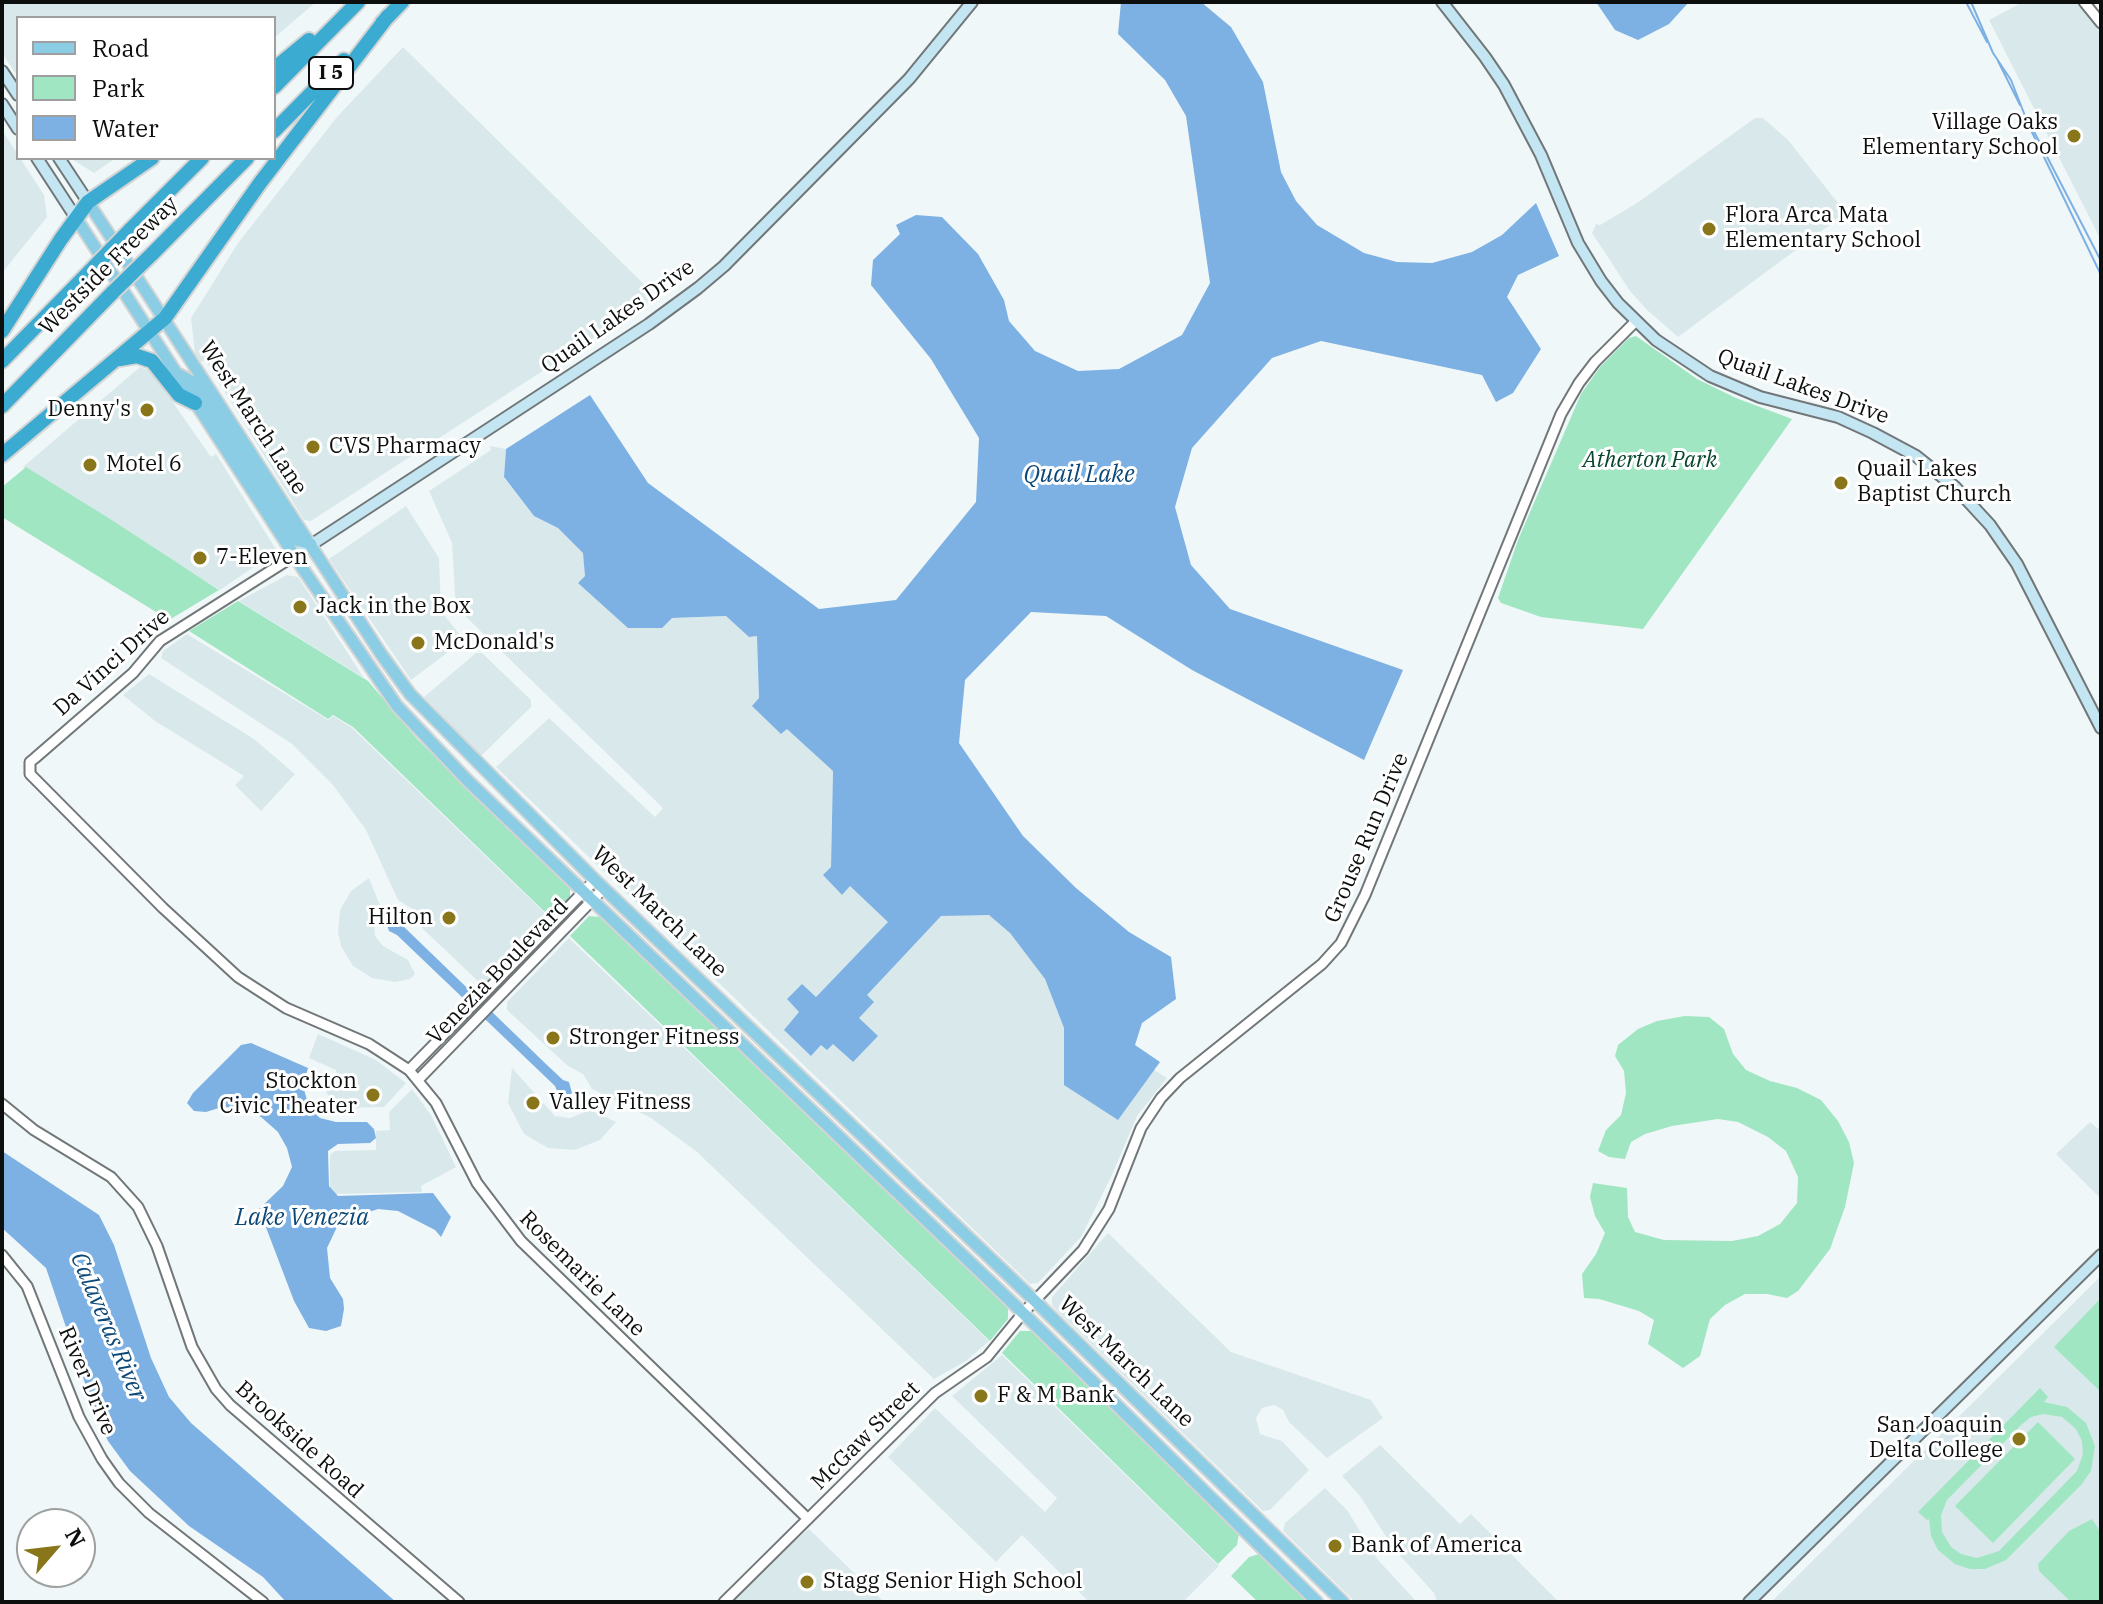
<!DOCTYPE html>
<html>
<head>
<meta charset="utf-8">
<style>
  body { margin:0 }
  #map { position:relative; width:2103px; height:1604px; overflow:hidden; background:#f0f7f8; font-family:"IBM Plex Serif",serif }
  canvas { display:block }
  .frame { position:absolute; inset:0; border:4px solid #0d0f0f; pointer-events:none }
  .legend { position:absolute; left:16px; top:16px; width:260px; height:144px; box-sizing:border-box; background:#fff; border:2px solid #9e9f9f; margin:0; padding:10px 14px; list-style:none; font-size:24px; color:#0d0f0f }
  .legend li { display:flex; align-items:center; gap:16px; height:40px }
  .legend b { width:40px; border:2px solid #9e9f9f }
  .north { position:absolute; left:16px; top:1508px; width:80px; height:80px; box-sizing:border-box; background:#fff; border:2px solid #9e9f9f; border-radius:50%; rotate:62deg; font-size:22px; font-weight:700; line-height:32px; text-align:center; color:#0d0f0f }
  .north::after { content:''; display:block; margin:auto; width:28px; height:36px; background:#8a761a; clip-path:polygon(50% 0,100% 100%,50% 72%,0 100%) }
</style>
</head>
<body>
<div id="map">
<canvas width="2103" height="1604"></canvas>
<div class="frame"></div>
<ul class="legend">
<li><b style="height:10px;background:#8acde4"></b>Road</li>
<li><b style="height:22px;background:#a1e6c2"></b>Park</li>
<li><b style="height:22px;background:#7db1e3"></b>Water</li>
</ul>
<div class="north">N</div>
</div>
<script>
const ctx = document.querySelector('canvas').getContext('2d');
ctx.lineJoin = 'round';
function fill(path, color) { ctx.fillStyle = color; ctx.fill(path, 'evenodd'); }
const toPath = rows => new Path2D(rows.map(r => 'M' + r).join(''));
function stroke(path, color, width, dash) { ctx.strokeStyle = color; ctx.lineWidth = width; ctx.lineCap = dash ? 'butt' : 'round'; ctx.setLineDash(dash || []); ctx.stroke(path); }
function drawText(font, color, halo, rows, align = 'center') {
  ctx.font = font + ' "IBM Plex Serif",serif'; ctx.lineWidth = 6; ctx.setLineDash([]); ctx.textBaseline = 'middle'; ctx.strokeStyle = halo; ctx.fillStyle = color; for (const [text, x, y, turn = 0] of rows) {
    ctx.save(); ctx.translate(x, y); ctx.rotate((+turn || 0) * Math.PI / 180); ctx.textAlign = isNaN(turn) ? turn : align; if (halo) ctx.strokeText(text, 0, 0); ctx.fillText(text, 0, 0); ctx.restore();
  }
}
const built = toPath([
  [2,2,316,2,274,38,274,18,18,18,18,77,2,53],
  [2023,2,2076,2,2101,31,2101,240,1989,20],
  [403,47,657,297,311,521,304,520,205,360,201,362,195,354,191,318,238,243,337,117],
  [1755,118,1763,118,1788,140,1846,213,1678,337,1647,310,1630,291,1592,233,1596,224,1600,225,1637,203],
  [2,130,44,195,47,217,2,273],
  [70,158,116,158,94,173],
  [140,367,151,371,211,457,216,454,277,551,220,590,23,467],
  [490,446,506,449,504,478,534,516,558,528,584,553,585,576,578,583,672,618,726,616,749,637,758,635,759,698,782,734,787,728,833,771,831,867,824,876,842,895,850,885,889,922,816,997,787,999,799,1012,812,1055,821,1045,833,1043,852,1062,859,1018,866,995,941,915,989,914,1010,933,1045,979,1064,1028,1065,1085,1154,1070,1167,1078,1137,1116,1112,1175,1081,1237,1038,1283,1030,1284,496,767,549,718,655,817,663,808,463,614,455,596,452,543,429,491,491,450],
  [406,506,439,558,441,611,464,640,411,680,329,559],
  [287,575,298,577,364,678,239,601],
  [187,634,328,720,333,716,351,727,550,918,488,982,480,983,423,929,412,909,398,900,366,830,333,785,292,744,161,658,163,651],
  [476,653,482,653,531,700,531,707,481,756,424,697],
  [149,674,254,739,295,774,261,811,235,785,244,776,155,721,123,695],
  [369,878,381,908,374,921,375,936,383,946,408,960,415,974,410,979,395,982,372,978,353,966,341,946,338,932,340,910,351,891],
  [569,938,743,1104,989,1341,966,1361,934,1379,697,1152,651,1118,592,1089,583,1074,568,1066,507,1010,507,1002],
  [318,1034,376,1060,406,1083,384,1107,337,1108,326,1092,337,1079,336,1070,309,1058],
  [512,1068,555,1116,570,1118,590,1110,616,1122,600,1140,575,1150,548,1148,524,1134,508,1103],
  [412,1089,431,1115,456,1167,421,1186,422,1192,335,1194,330,1189,330,1155,335,1151,376,1150,376,1131,390,1130,389,1112],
  [2090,1122,2101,1131,2101,1199,2056,1154],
  [1108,1233,1231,1352,1371,1400,1383,1418,1327,1458,1289,1422,1283,1410,1274,1405,1262,1408,1256,1418,1260,1434,1282,1441,1309,1470,1270,1510,1263,1511,1052,1306,1052,1297],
  [2101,1276,2101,1602,1771,1602],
  [1002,1355,1219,1566,1183,1602,1089,1602,1022,1535,996,1562,888,1457,935,1408,1045,1512,1057,1498,952,1396],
  [1380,1445,1460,1524,1471,1514,1559,1602,1437,1602,1434,1593,1394,1549,1360,1496,1342,1476],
  [1325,1488,1347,1510,1378,1560,1417,1602,1355,1602,1283,1531,1285,1523],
  [809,1529,884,1602,733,1602,768,1562]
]);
const green = toPath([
  [1636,336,1697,379,1736,398,1792,419,1643,629,1541,617,1501,603,1498,598,1518,540,1581,394,1600,367,1629,338],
  [26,467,107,517,219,590,169,620,2,517,2,487],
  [238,601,368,681,418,740,570,887,570,897,550,917,353,727,333,715,328,719,189,631],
  [589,916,601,917,1008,1308,1008,1319,990,1341,570,936],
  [1685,1016,1709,1017,1724,1029,1733,1054,1746,1070,1770,1081,1797,1088,1821,1100,1838,1121,1849,1142,1854,1163,1845,1207,1830,1249,1798,1291,1787,1298,1767,1294,1745,1294,1725,1305,1710,1319,1700,1356,1683,1368,1648,1344,1654,1320,1639,1311,1599,1299,1584,1298,1582,1274,1596,1254,1605,1233,1595,1216,1590,1197,1593,1183,1627,1188,1628,1217,1635,1232,1664,1240,1732,1241,1758,1236,1780,1224,1797,1203,1798,1177,1786,1151,1768,1137,1738,1122,1718,1119,1672,1126,1645,1134,1631,1142,1625,1159,1609,1157,1598,1151,1606,1130,1621,1115,1626,1093,1624,1071,1615,1056,1618,1045,1638,1029,1657,1021],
  [2101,1298,2101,1392,2054,1347],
  [1020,1331,1032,1331,1239,1533,1237,1545,1218,1564,1002,1353],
  [2040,1388,2048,1397,2044,1402,2067,1407,2086,1423,2095,1446,2091,1471,2081,1485,2006,1560,1985,1569,1970,1569,1955,1564,1938,1550,1931,1536,1929,1519,1927,1520,1918,1512],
  [2043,1414,2062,1417,2076,1429,2082,1441,2083,1454,2077,1471,1999,1551,1977,1558,1961,1554,1951,1547,1942,1532,1941,1515,1947,1500,2021,1425,2031,1417],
  [2038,1422,2075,1459,1993,1543,1955,1506],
  [2092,1519,2101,1533,2101,1602,2071,1602,2039,1571,2038,1564,2069,1531],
  [1259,1554,1262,1556,1308,1602,1258,1602,1231,1576,1249,1557]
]);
const water = toPath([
  [1121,2,1201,2,1231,27,1263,82,1281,172,1296,201,1317,225,1364,253,1397,262,1432,263,1472,252,1502,235,1536,203,1559,256,1518,275,1507,297,1541,349,1513,393,1496,402,1482,375,1321,341,1272,358,1192,448,1175,507,1191,565,1230,609,1403,670,1364,760,1192,670,1106,616,1031,612,965,680,959,743,1023,836,1076,888,1129,932,1171,957,1176,999,1142,1023,1135,1045,1160,1062,1118,1120,1064,1085,1064,1028,1045,979,1010,933,989,915,941,916,867,995,874,1002,859,1018,878,1036,853,1062,833,1044,827,1050,821,1045,811,1056,784,1030,799,1012,787,999,802,984,816,997,888,922,850,886,842,895,823,875,831,867,833,771,787,729,781,734,752,706,759,698,757,636,749,637,726,616,672,618,662,628,628,628,578,583,585,576,583,553,558,528,534,516,504,477,506,449,590,395,648,483,819,609,896,600,976,502,979,438,931,359,871,285,873,260,900,234,896,225,916,215,942,217,978,254,1004,300,1009,321,1035,351,1078,371,1119,369,1182,335,1210,283,1186,116,1165,80,1118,34],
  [1596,2,1689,2,1669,24,1638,40,1615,30],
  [392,918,398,918,403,926,547,1065,563,1080,569,1082,572,1093,566,1097,559,1095,555,1086,397,935,389,931,387,925],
  [251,1043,308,1068,303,1086,309,1107,320,1118,336,1122,367,1122,374,1129,376,1138,370,1143,338,1144,328,1151,329,1186,338,1196,433,1193,451,1217,441,1237,435,1230,398,1211,378,1209,357,1216,337,1227,327,1248,330,1278,343,1299,344,1309,341,1326,326,1331,309,1328,294,1301,259,1209,283,1186,292,1167,287,1148,278,1132,261,1117,243,1108,222,1107,206,1112,194,1111,187,1103,193,1093,241,1045],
  [2,1151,99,1215,114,1245,151,1358,169,1397,191,1423,396,1602,286,1602,263,1577,189,1526,130,1471,108,1441,93,1407,46,1268,2,1228]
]);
const stream = toPath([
  [1966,2,1987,42],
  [1971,2,1993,53,2011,80,2029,126,2101,275],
  [1998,61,2020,105],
  [2027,118,2101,261]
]);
const tertiary = toPath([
  [2084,2,2101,23],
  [294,556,160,641,133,673,35,758,30,762,30,774,163,908,238,977,286,1008,369,1044,409,1070,436,1103,477,1183,521,1241,808,1519],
  [409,1070,595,880],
  [418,1080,604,888],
  [2,1104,34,1130,111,1177,138,1207,157,1246,192,1347,216,1389,230,1405,459,1602],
  [2,1255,27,1286,79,1417,102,1459,119,1483,149,1513,263,1602],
  [724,1602,935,1393,987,1357,1023,1313,1083,1250,1109,1209,1141,1128,1161,1098,1180,1078,1322,964,1341,943,1365,895,1561,414,1579,383,1595,362,1636,321]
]);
const secondary = toPath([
  [1442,2,1485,57,1504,85,1541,155,1578,243,1601,281,1618,303,1656,340,1710,376,1760,397,1838,417,1873,433,1916,456,1955,487,1990,525,2017,564,2101,728],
  [2,71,18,95],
  [2,104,18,129],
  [37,158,76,218],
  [59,158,88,202],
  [294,556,649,324,698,288,724,266,909,79,972,2],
  [1749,1602,2101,1255]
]);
const primary = toPath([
  [88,202,381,654,410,694,595,880,1035,1301,1343,1602],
  [76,218,303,569,397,706,467,780,1023,1313,1317,1602],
  [176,373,193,382,296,540,311,544]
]);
const motorway = toPath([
  [382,23,402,2],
  [274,69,309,40],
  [274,87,358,2],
  [274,131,344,60],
  [130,230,202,158],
  [152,254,247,158],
  [2,331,61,239,88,202,152,158],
  [120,359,137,356,152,361,179,395,195,403],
  [2,361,95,266],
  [2,406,113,292],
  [2,455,165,318,260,183,388,16]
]);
const motorwayBridge = toPath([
  [95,266,130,230],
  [113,292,152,254]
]);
const markers = [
  [2074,136,8,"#8a761a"],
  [1709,229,8,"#8a761a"],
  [147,410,8,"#8a761a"],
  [313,447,8,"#8a761a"],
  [90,465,8,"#8a761a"],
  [1841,483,8,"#8a761a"],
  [200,558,8,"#8a761a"],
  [300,607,8,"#8a761a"],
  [418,643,8,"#8a761a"],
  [449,918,8,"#8a761a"],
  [553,1038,8,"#8a761a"],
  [373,1095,8,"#8a761a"],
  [533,1103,8,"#8a761a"],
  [981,1396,8,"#8a761a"],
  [2019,1439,8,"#8a761a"],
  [1335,1546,8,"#8a761a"],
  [807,1582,8,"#8a761a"]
];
const shields = [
  [331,73,44]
];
const shieldNames = [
  ["I 5",331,73]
];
const poiNames = [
  ["Village Oaks",2058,123,"right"],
  ["Elementary School",2058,148,"right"],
  ["Flora Arca Mata",1725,216],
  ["Elementary School",1725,241],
  ["Denny's",131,410,"right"],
  ["CVS Pharmacy",329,447],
  ["Motel 6",106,465],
  ["Quail Lakes",1857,470],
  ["Baptist Church",1857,495],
  ["7-Eleven",216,558],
  ["Jack in the Box",316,607],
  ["McDonald's",434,643],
  ["Hilton",433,918,"right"],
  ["Stronger Fitness",569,1038],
  ["Stockton",357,1082,"right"],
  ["Civic Theater",357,1107,"right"],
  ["Valley Fitness",549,1103],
  ["F & M Bank",997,1396],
  ["San Joaquin",2003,1426,"right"],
  ["Delta College",2003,1451,"right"],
  ["Bank of America",1351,1546],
  ["Stagg Senior High School",823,1582]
];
const streetNames = [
  ["Westside Freeway",109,266,-45],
  ["Quail Lakes Drive",618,317,-35],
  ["Quail Lakes Drive",1803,387,20],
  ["West March Lane",253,418,57],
  ["Da Vinci Drive",112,663,-42],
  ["Grouse Run Drive",1367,838,-67],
  ["West March Lane",659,912,44],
  ["Venezia Boulevard",498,972,-46],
  ["Rosemarie Lane",582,1274,45],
  ["West March Lane",1126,1362,44],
  ["River Drive",87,1381,67],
  ["McGaw Street",866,1436,-45],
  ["Brookside Road",299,1440,42]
];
const parkNames = [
  ["Atherton Park",1650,461]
];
const waterNames = [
  ["Quail Lake",1079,475],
  ["Lake Venezia",302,1218],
  ["Calaveras River",108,1327,67]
];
fill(built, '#d9e9eb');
fill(green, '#a1e6c2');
fill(water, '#7db1e3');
stroke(stream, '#7db1e3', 2);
stroke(tertiary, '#717778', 13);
stroke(secondary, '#717778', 14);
stroke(primary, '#d3d4d4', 15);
stroke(motorway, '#d3d4d4', 18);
stroke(tertiary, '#fff', 9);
stroke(secondary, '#c4e6f2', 10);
stroke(primary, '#8acde4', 11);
stroke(motorway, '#3cabd2', 14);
stroke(motorwayBridge, '#d3d4d4', 18, []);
stroke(motorwayBridge, '#3cabd2', 14);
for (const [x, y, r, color] of markers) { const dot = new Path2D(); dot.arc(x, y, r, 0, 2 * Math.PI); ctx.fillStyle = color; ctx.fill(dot); stroke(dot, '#fff', 3); }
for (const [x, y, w] of shields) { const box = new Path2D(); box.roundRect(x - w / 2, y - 16, w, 32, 6); ctx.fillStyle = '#fff'; ctx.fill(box); stroke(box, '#0d0f0f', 2); }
drawText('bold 20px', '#0d0f0f', null, shieldNames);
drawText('22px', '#0d0f0f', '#fff', poiNames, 'left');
drawText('22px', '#0d0f0f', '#fff', streetNames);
drawText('italic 22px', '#07452d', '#fff', parkNames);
drawText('italic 24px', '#0c4877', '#fff', waterNames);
</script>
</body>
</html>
